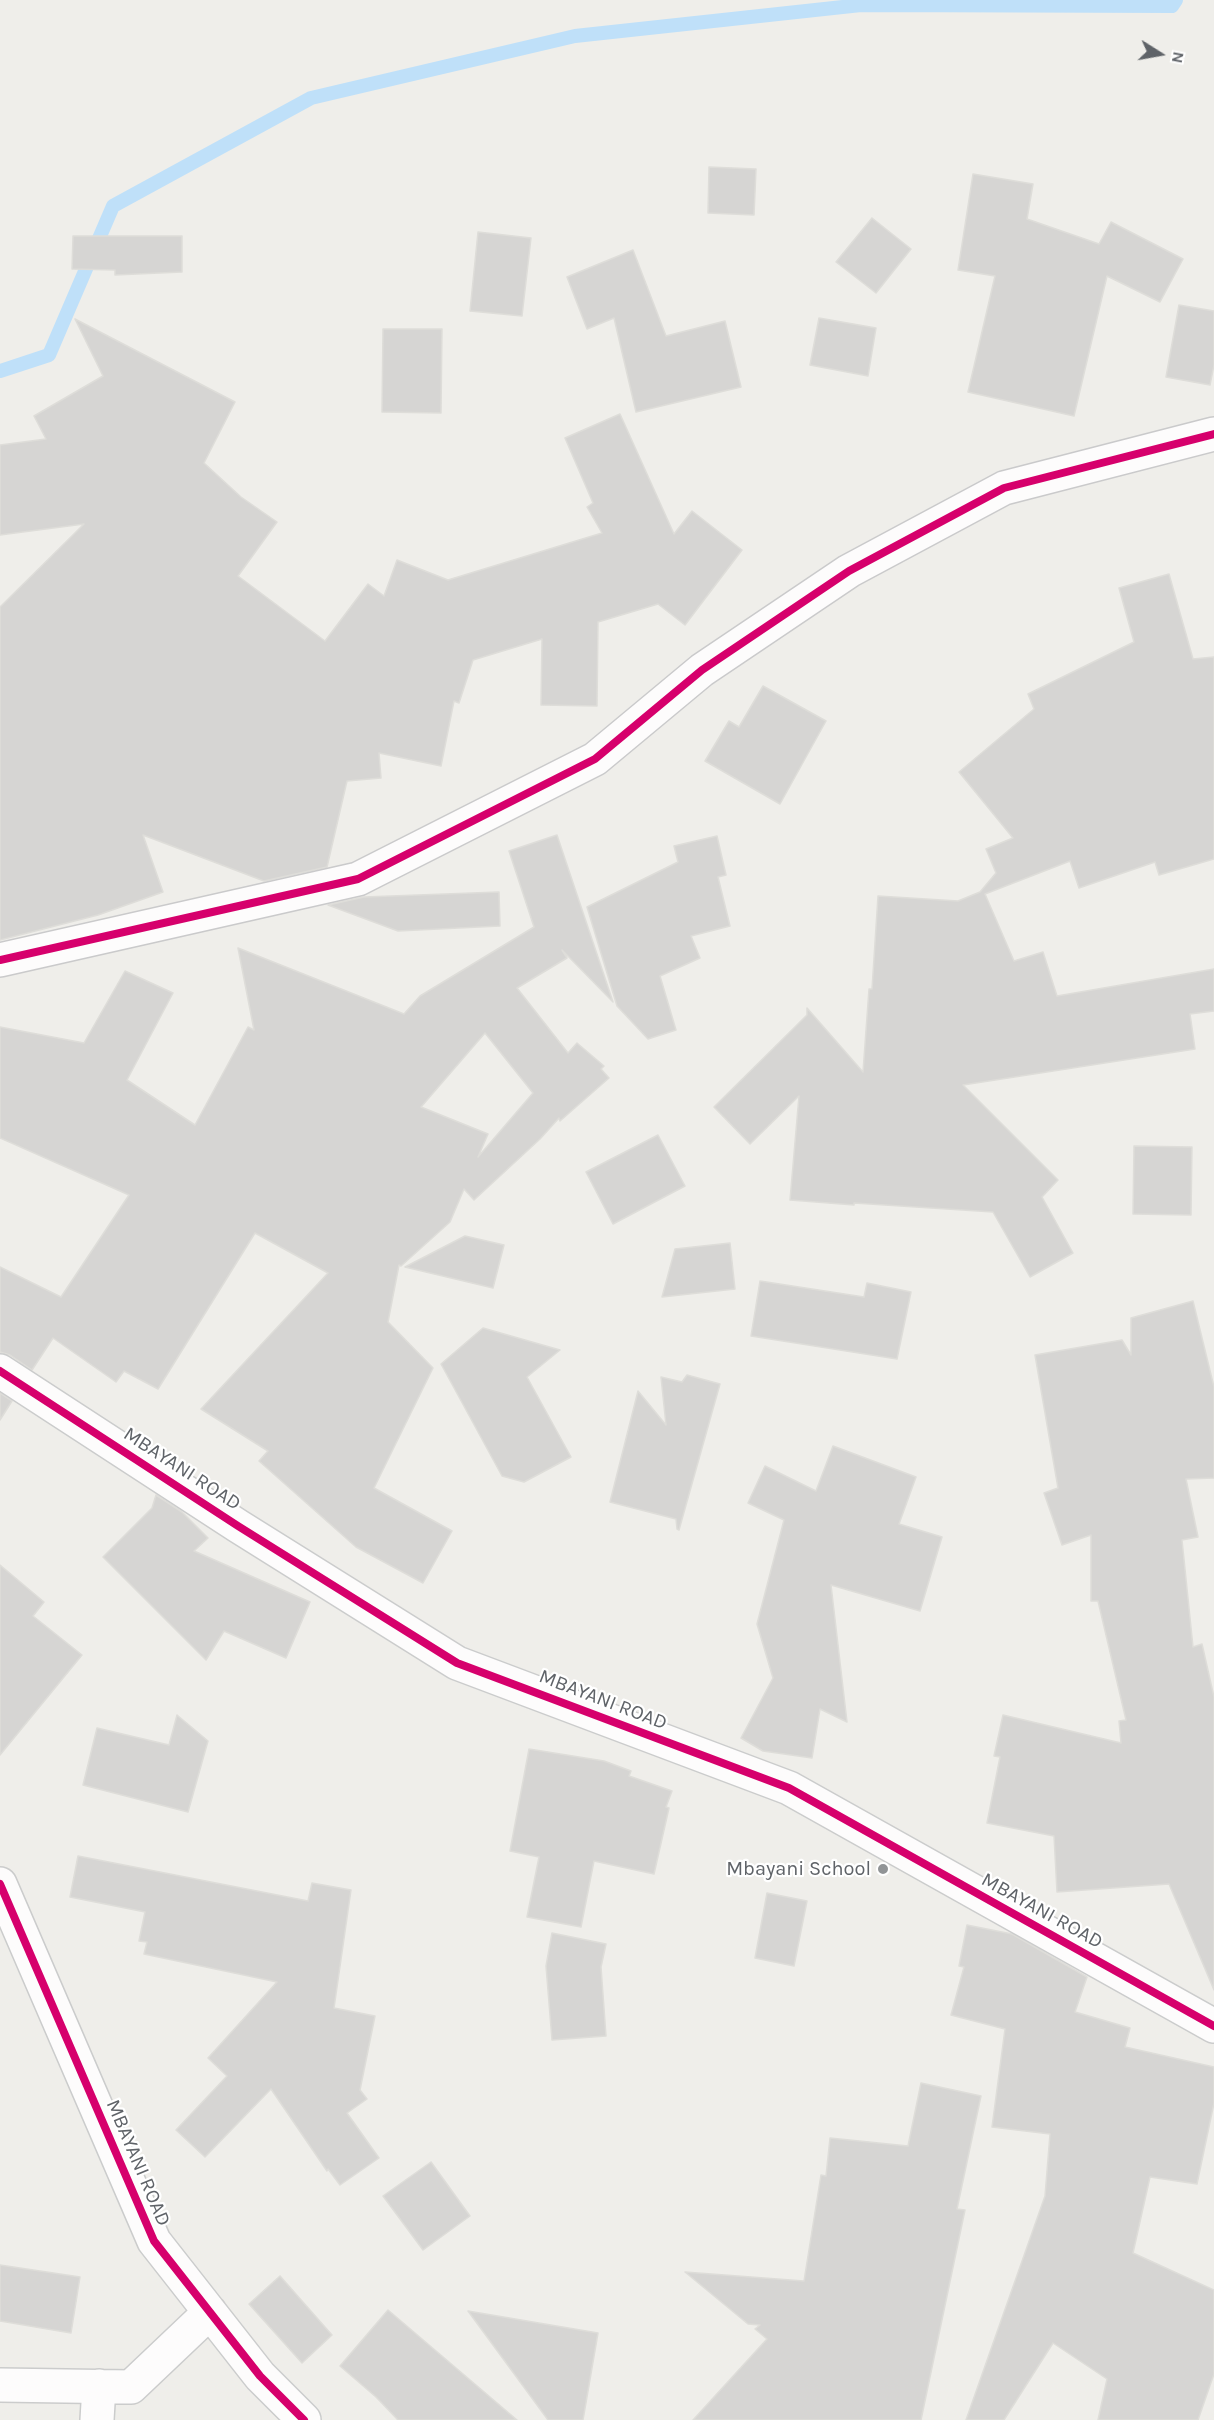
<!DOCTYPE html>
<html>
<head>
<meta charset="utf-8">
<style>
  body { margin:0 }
  #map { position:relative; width:1214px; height:2420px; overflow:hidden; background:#efeeea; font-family:Karla,sans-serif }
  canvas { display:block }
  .north { position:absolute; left:1130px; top:24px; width:60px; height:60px; -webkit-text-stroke:4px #fff; paint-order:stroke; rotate:101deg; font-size:16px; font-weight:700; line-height:24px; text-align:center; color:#5f6368 }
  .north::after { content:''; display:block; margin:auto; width:21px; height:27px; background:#5f6368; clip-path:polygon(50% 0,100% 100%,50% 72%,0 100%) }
</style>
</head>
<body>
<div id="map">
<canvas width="1214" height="2420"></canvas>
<div class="north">N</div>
</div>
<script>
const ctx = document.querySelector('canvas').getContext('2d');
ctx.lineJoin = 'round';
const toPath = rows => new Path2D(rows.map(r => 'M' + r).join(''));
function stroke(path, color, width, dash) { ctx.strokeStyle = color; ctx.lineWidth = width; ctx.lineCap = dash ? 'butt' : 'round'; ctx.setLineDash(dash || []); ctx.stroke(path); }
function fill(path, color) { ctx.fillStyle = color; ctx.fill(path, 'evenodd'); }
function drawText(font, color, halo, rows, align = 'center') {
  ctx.font = font + ' Karla,sans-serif'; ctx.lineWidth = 4.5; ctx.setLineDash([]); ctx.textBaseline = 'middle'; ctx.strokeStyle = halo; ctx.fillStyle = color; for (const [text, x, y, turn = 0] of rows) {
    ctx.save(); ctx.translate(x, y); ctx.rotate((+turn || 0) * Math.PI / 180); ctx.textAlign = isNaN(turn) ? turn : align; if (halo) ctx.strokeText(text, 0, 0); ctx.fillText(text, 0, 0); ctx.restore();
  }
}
const stream = toPath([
  [0,371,49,355,113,206,311,98,575,36,861,5,1172,6,1176,0]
]);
const building = toPath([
  [709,167,756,169,754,215,708,213,709,167],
  [973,174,1033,184,1027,219,1099,244,1111,222,1183,259,1160,302,1107,276,1074,416,968,392,995,276,958,270,973,174],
  [872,218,911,249,876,293,836,262,872,218],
  [478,232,531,238,522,316,470,311,478,232],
  [73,236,182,236,182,272,115,275,115,270,72,269,73,236],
  [633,250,666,336,725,321,741,387,636,412,614,318,587,329,567,277,633,250],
  [1179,305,1214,311,1214,365,1210,385,1166,377,1179,305],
  [819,318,876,328,868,376,810,365,819,318],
  [75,319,235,402,204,463,241,497,277,522,238,576,325,641,368,584,384,596,397,560,448,580,602,533,587,507,593,503,565,438,620,414,674,534,692,511,742,550,685,625,658,604,598,622,597,706,541,705,542,639,473,660,459,703,454,701,441,766,379,753,381,778,347,781,327,867,264,881,143,835,163,892,98,915,0,940,0,607,84,524,0,535,0,445,46,439,34,416,103,376,75,319],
  [383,329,442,329,441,413,382,412,383,329],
  [1169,574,1193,659,1214,657,1214,859,1159,875,1155,862,1079,888,1070,861,985,894,1014,961,1043,952,1057,996,1214,969,1214,1011,1190,1014,1195,1049,963,1085,1058,1180,1042,1197,1073,1253,1030,1277,993,1212,854,1203,854,1205,790,1200,799,1096,750,1144,714,1107,807,1015,807,1008,863,1072,869,989,872,989,878,896,958,901,980,892,996,873,986,849,1013,838,959,772,1034,709,1028,694,1134,642,1119,588,1169,574],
  [763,686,826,721,780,804,705,761,729,721,739,727,763,686],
  [557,835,613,1002,562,950,567,958,517,988,568,1053,577,1043,604,1066,601,1069,609,1078,560,1121,559,1118,540,1139,474,1200,464,1189,450,1222,401,1266,399,1265,388,1322,433,1368,374,1488,452,1531,423,1583,356,1547,259,1461,268,1451,201,1409,328,1273,255,1233,158,1389,124,1371,116,1382,53,1338,32,1370,10,1355,0,1352,0,1267,61,1297,129,1195,0,1138,0,1027,84,1043,125,971,173,993,127,1080,195,1125,248,1027,254,1030,238,948,404,1014,420,996,534,927,509,851,557,835],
  [485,1033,533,1093,478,1157,488,1134,421,1107,485,1033],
  [717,836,726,875,718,877,730,926,691,936,700,958,660,976,676,1030,648,1039,617,1006,587,907,678,862,674,846,717,836],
  [499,892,500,926,398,931,328,905,364,897,499,892],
  [658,1135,685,1186,613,1224,586,1172,658,1135],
  [1134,1146,1192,1147,1191,1215,1133,1214,1134,1146],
  [465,1236,504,1245,493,1288,405,1267,465,1236],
  [730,1243,735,1289,662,1297,675,1249,730,1243],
  [760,1281,864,1297,867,1283,911,1292,897,1359,751,1336,760,1281],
  [1193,1301,1214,1387,1214,1478,1186,1479,1198,1537,1182,1540,1193,1647,1202,1644,1214,1697,1214,1990,1169,1884,1057,1892,1054,1836,987,1823,1000,1757,994,1756,1003,1715,1121,1743,1119,1721,1126,1720,1098,1601,1091,1601,1091,1535,1062,1545,1044,1493,1058,1488,1035,1355,1122,1340,1131,1355,1131,1318,1193,1301],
  [483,1328,560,1350,527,1377,571,1457,524,1482,502,1476,441,1364,483,1328],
  [687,1375,720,1384,679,1530,677,1529,676,1519,610,1502,638,1391,666,1425,661,1377,682,1382,687,1375],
  [0,1393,12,1401,0,1420,0,1393],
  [833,1446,916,1477,899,1524,942,1537,920,1611,831,1585,847,1722,820,1709,812,1758,763,1751,741,1738,773,1678,757,1624,784,1520,748,1503,765,1466,816,1491,833,1446],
  [156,1495,182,1512,208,1538,194,1551,310,1602,286,1658,224,1631,206,1660,103,1557,152,1508,156,1495],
  [0,1565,44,1602,33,1616,82,1655,0,1755,0,1565],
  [177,1715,208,1741,188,1812,83,1785,97,1728,169,1745,177,1715],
  [529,1749,604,1761,631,1771,629,1776,672,1791,666,1807,669,1808,654,1874,594,1861,581,1927,527,1917,539,1857,510,1851,529,1749],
  [78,1856,308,1901,312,1883,351,1890,334,2008,375,2016,360,2090,367,2099,347,2113,379,2158,340,2185,328,2169,327,2171,271,2089,205,2157,176,2130,227,2076,208,2058,277,1982,144,1954,147,1942,139,1941,145,1912,70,1897,78,1856],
  [767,1893,807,1901,794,1966,755,1958,767,1893],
  [967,1925,1012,1934,1087,1977,1075,2012,1130,2028,1125,2047,1214,2067,1214,2103,1197,2184,1150,2177,1133,2253,1214,2290,1214,2374,1198,2420,1098,2420,1107,2379,1053,2343,1004,2420,966,2420,1045,2196,1050,2134,992,2127,1005,2029,951,2015,964,1967,959,1966,967,1925],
  [552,1933,606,1944,601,1967,606,2036,552,2040,546,1966,552,1933],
  [921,2083,981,2096,957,2209,965,2210,921,2420,693,2420,767,2339,755,2329,760,2325,748,2324,685,2272,804,2281,821,2175,826,2176,830,2138,908,2146,921,2083],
  [431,2162,470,2216,423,2250,383,2196,431,2162],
  [0,2265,80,2277,71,2333,0,2321,0,2265],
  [280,2276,332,2335,302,2363,249,2304,280,2276],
  [388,2310,517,2420,398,2420,376,2397,340,2366,388,2310],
  [468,2311,598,2333,583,2420,548,2420,468,2311]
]);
const street = toPath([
  [0,1371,238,1526,457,1663,789,1788,1214,2026],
  [0,1884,154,2241,260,2376,304,2420],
  [0,2385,131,2387,210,2312],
  [97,2420,99,2386]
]);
const secondary = toPath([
  [0,960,358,879,595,759,702,670,849,571,1004,488,1214,434]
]);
const cycleway = toPath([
  [0,960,358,879,595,759,702,670,849,571,1004,488,1214,434],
  [0,1371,238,1526,457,1663,789,1788,1214,2026],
  [0,1884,154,2241,260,2376,304,2420]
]);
const markers = [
  [883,1869,6,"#919496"]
];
const streetNames = [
  ["MBAYANI ROAD",182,1469,33],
  ["MBAYANI ROAD",603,1700,21],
  ["MBAYANI ROAD",1042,1911,29],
  ["MBAYANI ROAD",138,2163,67]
];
const poiNames = [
  ["Mbayani School",871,1869]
];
stroke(stream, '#bfe0f9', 14);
fill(building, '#d6d5d3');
stroke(building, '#deddd9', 1.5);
stroke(street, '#cbcccc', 36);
stroke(secondary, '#cacacb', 36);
stroke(street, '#fdfcfc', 33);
stroke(secondary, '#fdfcfc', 33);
stroke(cycleway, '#d6006c', 8);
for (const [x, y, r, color] of markers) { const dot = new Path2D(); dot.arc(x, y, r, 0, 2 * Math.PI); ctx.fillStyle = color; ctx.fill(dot); stroke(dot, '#fff', 2); }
drawText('20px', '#5f6368', '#fff', streetNames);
drawText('20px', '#5f6368', '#fff', poiNames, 'right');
</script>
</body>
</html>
